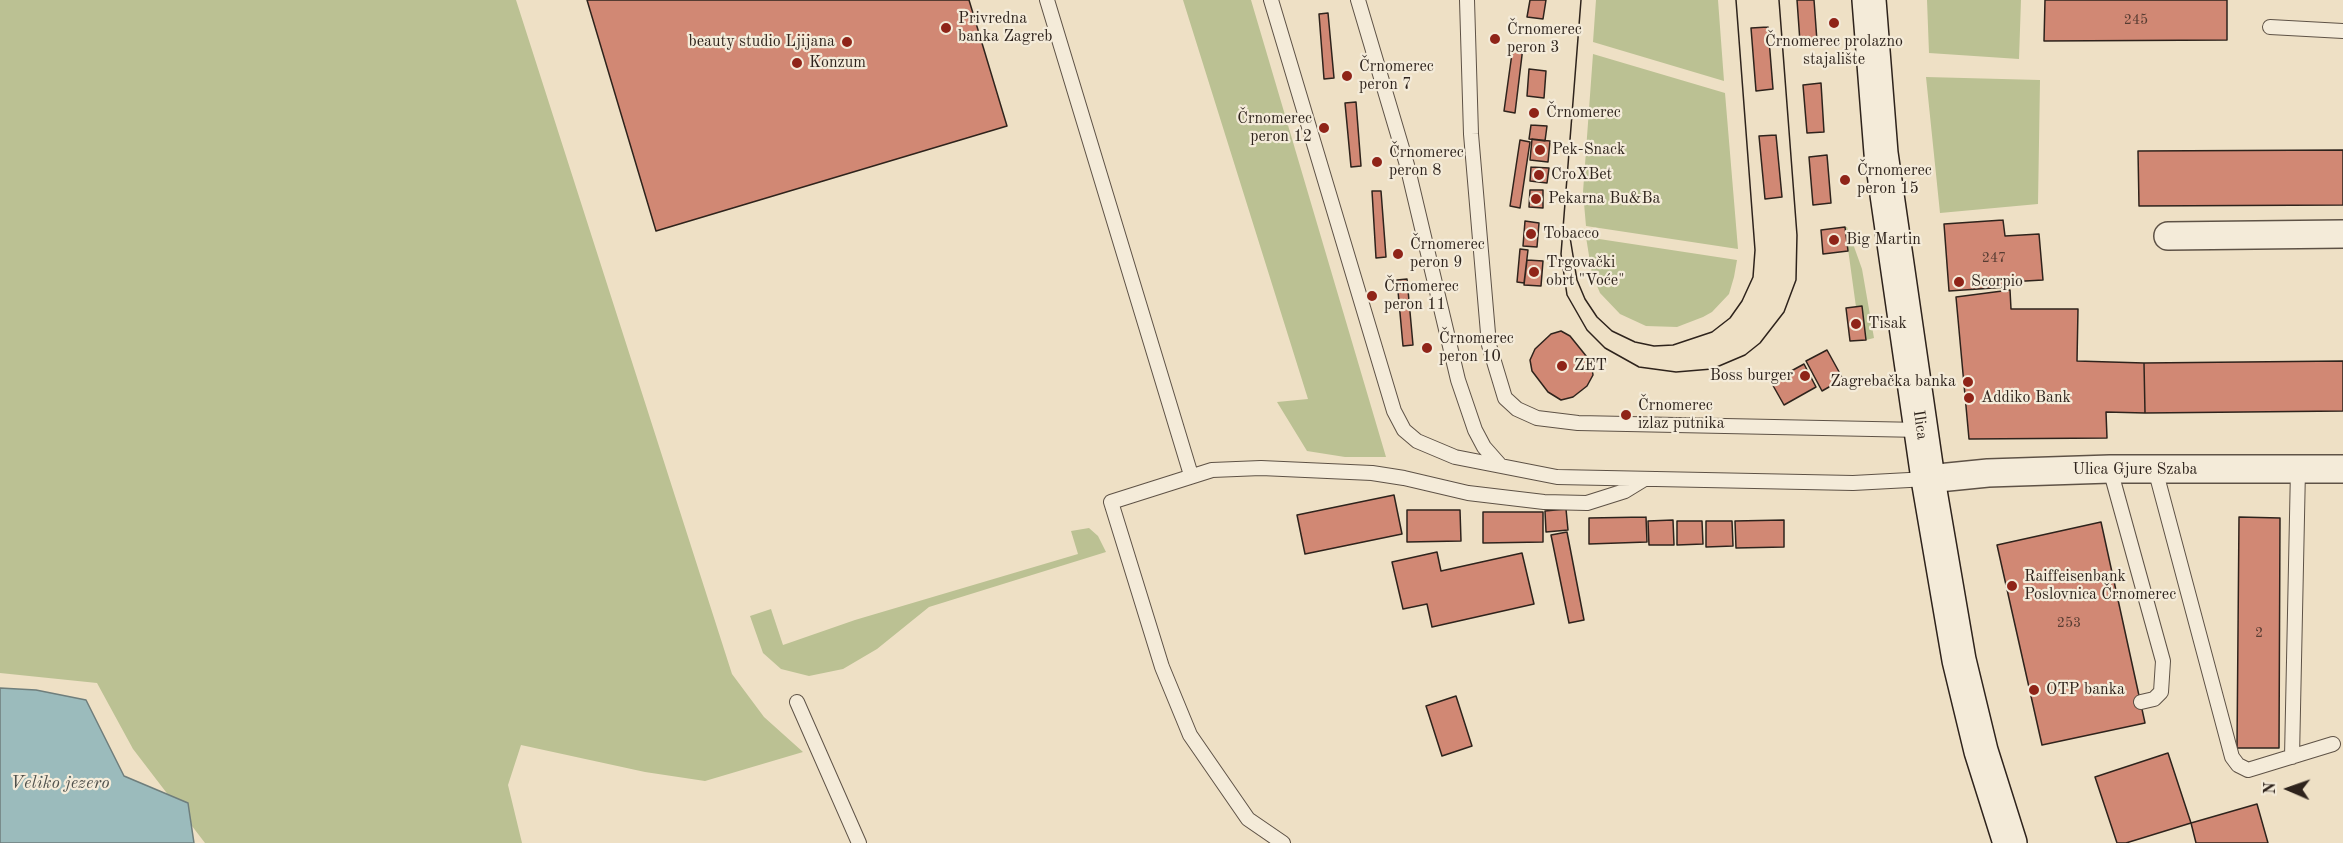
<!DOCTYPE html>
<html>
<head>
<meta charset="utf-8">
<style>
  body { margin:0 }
  #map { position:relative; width:2343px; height:843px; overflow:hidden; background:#eee0c5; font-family:"Old Standard TT",serif }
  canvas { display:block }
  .north { position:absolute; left:2259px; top:759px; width:60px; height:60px; -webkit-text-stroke:4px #f4ebd9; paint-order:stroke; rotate:272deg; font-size:16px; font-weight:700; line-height:24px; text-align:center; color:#2e231c }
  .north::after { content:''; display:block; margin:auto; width:21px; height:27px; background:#2e231c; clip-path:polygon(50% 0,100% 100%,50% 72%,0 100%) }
</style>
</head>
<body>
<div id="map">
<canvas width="2343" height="843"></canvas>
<div class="north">N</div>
</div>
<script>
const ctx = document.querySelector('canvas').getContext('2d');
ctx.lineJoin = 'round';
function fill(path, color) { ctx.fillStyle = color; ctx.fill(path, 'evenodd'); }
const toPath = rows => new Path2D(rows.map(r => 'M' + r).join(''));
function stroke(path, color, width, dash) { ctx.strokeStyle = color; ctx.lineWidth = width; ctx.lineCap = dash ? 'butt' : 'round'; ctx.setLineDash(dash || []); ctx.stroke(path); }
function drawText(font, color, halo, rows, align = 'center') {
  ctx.font = font + ' "Old Standard TT",serif'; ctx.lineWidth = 4.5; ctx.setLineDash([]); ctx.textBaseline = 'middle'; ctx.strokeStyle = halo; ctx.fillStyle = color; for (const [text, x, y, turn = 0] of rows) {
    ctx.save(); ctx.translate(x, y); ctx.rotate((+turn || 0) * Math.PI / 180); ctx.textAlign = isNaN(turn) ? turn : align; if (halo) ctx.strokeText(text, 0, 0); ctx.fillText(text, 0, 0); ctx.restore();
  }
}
const green = toPath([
  [0,0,516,0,732,674,764,717,803,752,705,781,645,772,521,745,508,785,522,843,205,843,133,749,97,683,0,673],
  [1183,0,1251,0,1386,457,1345,457,1307,451,1277,402,1308,399],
  [1596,0,1718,0,1724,81,1593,42],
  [1927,0,2021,0,2019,59,1929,53],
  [1593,54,1725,93,1738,249,1586,226,1583,192],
  [1926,77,2040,80,2038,204,1940,213],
  [1845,227,1847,227,1862,269,1874,338,1866,340,1862,307,1856,307],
  [1586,237,1737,260,1734,277,1729,294,1712,312,1703,317,1677,327,1646,326,1620,314,1600,293,1592,274],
  [1089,528,1098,536,1106,552,929,607,877,649,843,669,809,676,781,669,763,653,750,616,771,609,783,645,855,620,1078,554,1071,531]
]);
const water = toPath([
  [0,688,36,690,86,700,124,776,188,803,194,843,0,843,0,688]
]);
const building = toPath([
  [587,0,969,0,1007,126,656,231,587,0],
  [1530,0,1546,0,1543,19,1527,17,1530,0],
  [1797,0,1814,0,1817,41,1800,42,1797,0],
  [2045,0,2227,0,2227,40,2044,41,2045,0],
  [1328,13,1334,78,1324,79,1319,14,1328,13],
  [1768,27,1773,89,1756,91,1751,28,1768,27],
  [1513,46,1523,47,1515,113,1504,111,1513,46],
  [1529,69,1546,71,1544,98,1527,96,1529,69],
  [1821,83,1824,132,1807,133,1803,85,1821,83],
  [1356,102,1361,166,1351,167,1345,103,1356,102],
  [1531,125,1547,126,1545,141,1529,139,1531,125],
  [1776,135,1782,197,1765,199,1759,136,1776,135],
  [1532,139,1550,141,1548,162,1530,160,1532,139],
  [1520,140,1530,142,1520,208,1510,206,1520,140],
  [2343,150,2343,205,2139,206,2138,151,2343,150],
  [1827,155,1831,203,1813,205,1809,157,1827,155],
  [1531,167,1549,168,1547,183,1530,181,1531,167],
  [1530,190,1543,190,1543,208,1529,207,1530,190],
  [1372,191,1381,191,1386,257,1376,258,1372,191],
  [2003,220,2005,236,2039,234,2043,280,2008,282,2008,287,1949,291,1944,224,2003,220],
  [1525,221,1539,223,1537,247,1523,246,1525,221],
  [1845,227,1848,251,1823,254,1821,230,1845,227],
  [1520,249,1528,250,1524,283,1517,282,1520,249],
  [1527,260,1543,261,1541,286,1524,285,1527,260],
  [1407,279,1413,345,1403,346,1397,280,1407,279],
  [2010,290,2011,309,2078,309,2077,361,2144,363,2145,413,2106,412,2107,438,1969,439,1956,297,2010,290],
  [1862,306,1866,340,1850,341,1846,308,1862,306],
  [1561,331,1570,336,1591,362,1593,375,1587,386,1573,397,1561,400,1548,392,1532,371,1530,360,1535,349,1551,334,1561,331],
  [1827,350,1843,379,1822,391,1806,361,1827,350],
  [2343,361,2343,411,2145,413,2144,363,2343,361],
  [1804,364,1816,387,1784,405,1771,382,1804,364],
  [1394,495,1402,534,1305,554,1297,515,1394,495],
  [1566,509,1568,530,1546,532,1545,511,1566,509],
  [1407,510,1460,510,1461,541,1407,542,1407,510],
  [1483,512,1543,512,1543,542,1483,543,1483,512],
  [1646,517,1647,542,1589,544,1589,518,1646,517],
  [2239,517,2280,518,2279,748,2237,748,2239,517],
  [1673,520,1674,545,1649,545,1648,521,1673,520],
  [1784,520,1784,547,1736,548,1735,521,1784,520],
  [1677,521,1702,521,1703,544,1677,545,1677,521],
  [1706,521,1732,521,1733,546,1706,547,1706,521],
  [2101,522,2145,723,2042,745,1997,545,2101,522],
  [1567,532,1584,620,1569,623,1551,535,1567,532],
  [1437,552,1441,571,1522,553,1534,604,1432,627,1427,604,1403,609,1392,562,1437,552],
  [1456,696,1472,746,1442,756,1426,706,1456,696],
  [2168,753,2191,823,2126,843,2117,843,2095,777,2168,753],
  [2257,804,2268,843,2196,843,2191,823,2257,804]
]);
const service = toPath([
  [1047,0,1191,475],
  [1271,0,1394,411,1404,430,1417,441,1455,457,1557,477,1853,483,1928,479],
  [1358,0,1407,165,1458,380,1475,430,1484,447,1499,464],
  [1467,0,1471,134,1489,345,1505,398,1517,409,1537,418,1578,423,1921,430],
  [2270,27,2343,31],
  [2110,469,2163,661,2161,692,2154,699,2141,702],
  [2155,469,2232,757,2238,765,2248,770,2333,744],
  [797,702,859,843],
  [2292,757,2298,469],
  [1283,843,1248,819,1190,735,1162,667,1111,502,1212,470,1261,468,1372,473,1404,478,1468,493,1544,502,1587,503,1625,491,1643,480]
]);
const minor = toPath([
  [2168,236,2343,234],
  [1928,479,1988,473,2110,469,2343,469]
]);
const secondary = toPath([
  [1869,0,1881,153,1928,479,1959,660,1981,751,2010,843]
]);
const tram = toPath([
  [1581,0,1561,254,1567,295,1587,330,1605,348,1639,367,1676,372,1712,369,1745,355,1760,343,1784,312,1796,280,1797,235,1779,0],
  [1569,231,1577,280,1585,299,1597,317,1612,331,1635,342,1654,346,1673,345,1712,332,1730,318,1742,301,1753,277,1755,250,1736,0]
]);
const markers = [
  [1834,23,6,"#8f2418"],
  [946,28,6,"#8f2418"],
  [1495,39,6,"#8f2418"],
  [847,42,6,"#8f2418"],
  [797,63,6,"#8f2418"],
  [1347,76,6,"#8f2418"],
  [1534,113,6,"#8f2418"],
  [1324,128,6,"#8f2418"],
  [1540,150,6,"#8f2418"],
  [1377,162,6,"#8f2418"],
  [1539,175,6,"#8f2418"],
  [1845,180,6,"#8f2418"],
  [1536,199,6,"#8f2418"],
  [1531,234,6,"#8f2418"],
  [1834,240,6,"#8f2418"],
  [1398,254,6,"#8f2418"],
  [1534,272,6,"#8f2418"],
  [1959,282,6,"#8f2418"],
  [1372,296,6,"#8f2418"],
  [1856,324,6,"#8f2418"],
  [1427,348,6,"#8f2418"],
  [1562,366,6,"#8f2418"],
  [1805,376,6,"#8f2418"],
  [1968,382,6,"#8f2418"],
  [1969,398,6,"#8f2418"],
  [1626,415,6,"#8f2418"],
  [2012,586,6,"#8f2418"],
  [2034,690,6,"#8f2418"]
];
const numberNames = [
  ["245",2136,20],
  ["247",1994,258],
  ["253",2069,623],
  ["2",2259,633]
];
const poiNames = [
  ["Privredna",958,19],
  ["banka Zagreb",958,37],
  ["Črnomerec",1507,30],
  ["peron 3",1507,48],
  ["beauty studio Ljijana",835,42,"right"],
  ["Črnomerec prolazno",1834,42,"center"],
  ["stajalište",1834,60,"center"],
  ["Konzum",809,63],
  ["Črnomerec",1359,67],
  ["peron 7",1359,85],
  ["Črnomerec",1546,113],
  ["Črnomerec",1312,119,"right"],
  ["peron 12",1312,137,"right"],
  ["Pek-Snack",1552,150],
  ["Črnomerec",1389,153],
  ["peron 8",1389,171],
  ["Črnomerec",1857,171],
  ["peron 15",1857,189],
  ["CroXBet",1551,175],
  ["Pekarna Bu&Ba",1548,199],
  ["Tobacco",1543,234],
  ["Big Martin",1846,240],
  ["Črnomerec",1410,245],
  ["peron 9",1410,263],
  ["Trgovački",1546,263],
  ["obrt \"Voće\"",1546,281],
  ["Scorpio",1971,282],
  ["Črnomerec",1384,287],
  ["peron 11",1384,305],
  ["Tisak",1868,324],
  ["Črnomerec",1439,339],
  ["peron 10",1439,357],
  ["ZET",1574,366],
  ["Boss burger",1793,376,"right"],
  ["Zagrebačka banka",1956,382,"right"],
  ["Addiko Bank",1981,398],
  ["Črnomerec",1638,406],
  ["izlaz putnika",1638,424],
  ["Raiffeisenbank",2024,577],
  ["Poslovnica Črnomerec",2024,595],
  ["OTP banka",2046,690]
];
const streetNames = [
  ["Ilica",1920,425,82],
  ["Ulica Gjure Szaba",2135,470]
];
const waterNames = [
  ["Veliko jezero",60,783]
];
fill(green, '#bbc193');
fill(water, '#9bbbbc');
stroke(water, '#6f7e7c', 1.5);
fill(building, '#d18874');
stroke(building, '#2e231c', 1.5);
stroke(service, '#5e5246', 16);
stroke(minor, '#5e5246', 30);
stroke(secondary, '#2e231c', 36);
stroke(service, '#f4ebd9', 14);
stroke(minor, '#f4ebd9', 27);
stroke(secondary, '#f4ebd9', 33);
stroke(tram, '#2e231c', 1.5);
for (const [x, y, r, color] of markers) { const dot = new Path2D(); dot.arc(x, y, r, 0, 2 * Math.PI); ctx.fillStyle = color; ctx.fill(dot); stroke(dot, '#f4ebd9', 2); }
drawText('14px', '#573c32', null, numberNames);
drawText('16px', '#2e231c', '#f4ebd9', poiNames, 'left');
drawText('16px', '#2e231c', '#f4ebd9', streetNames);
drawText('italic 18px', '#4f514c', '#f4ebd9', waterNames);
</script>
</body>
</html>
